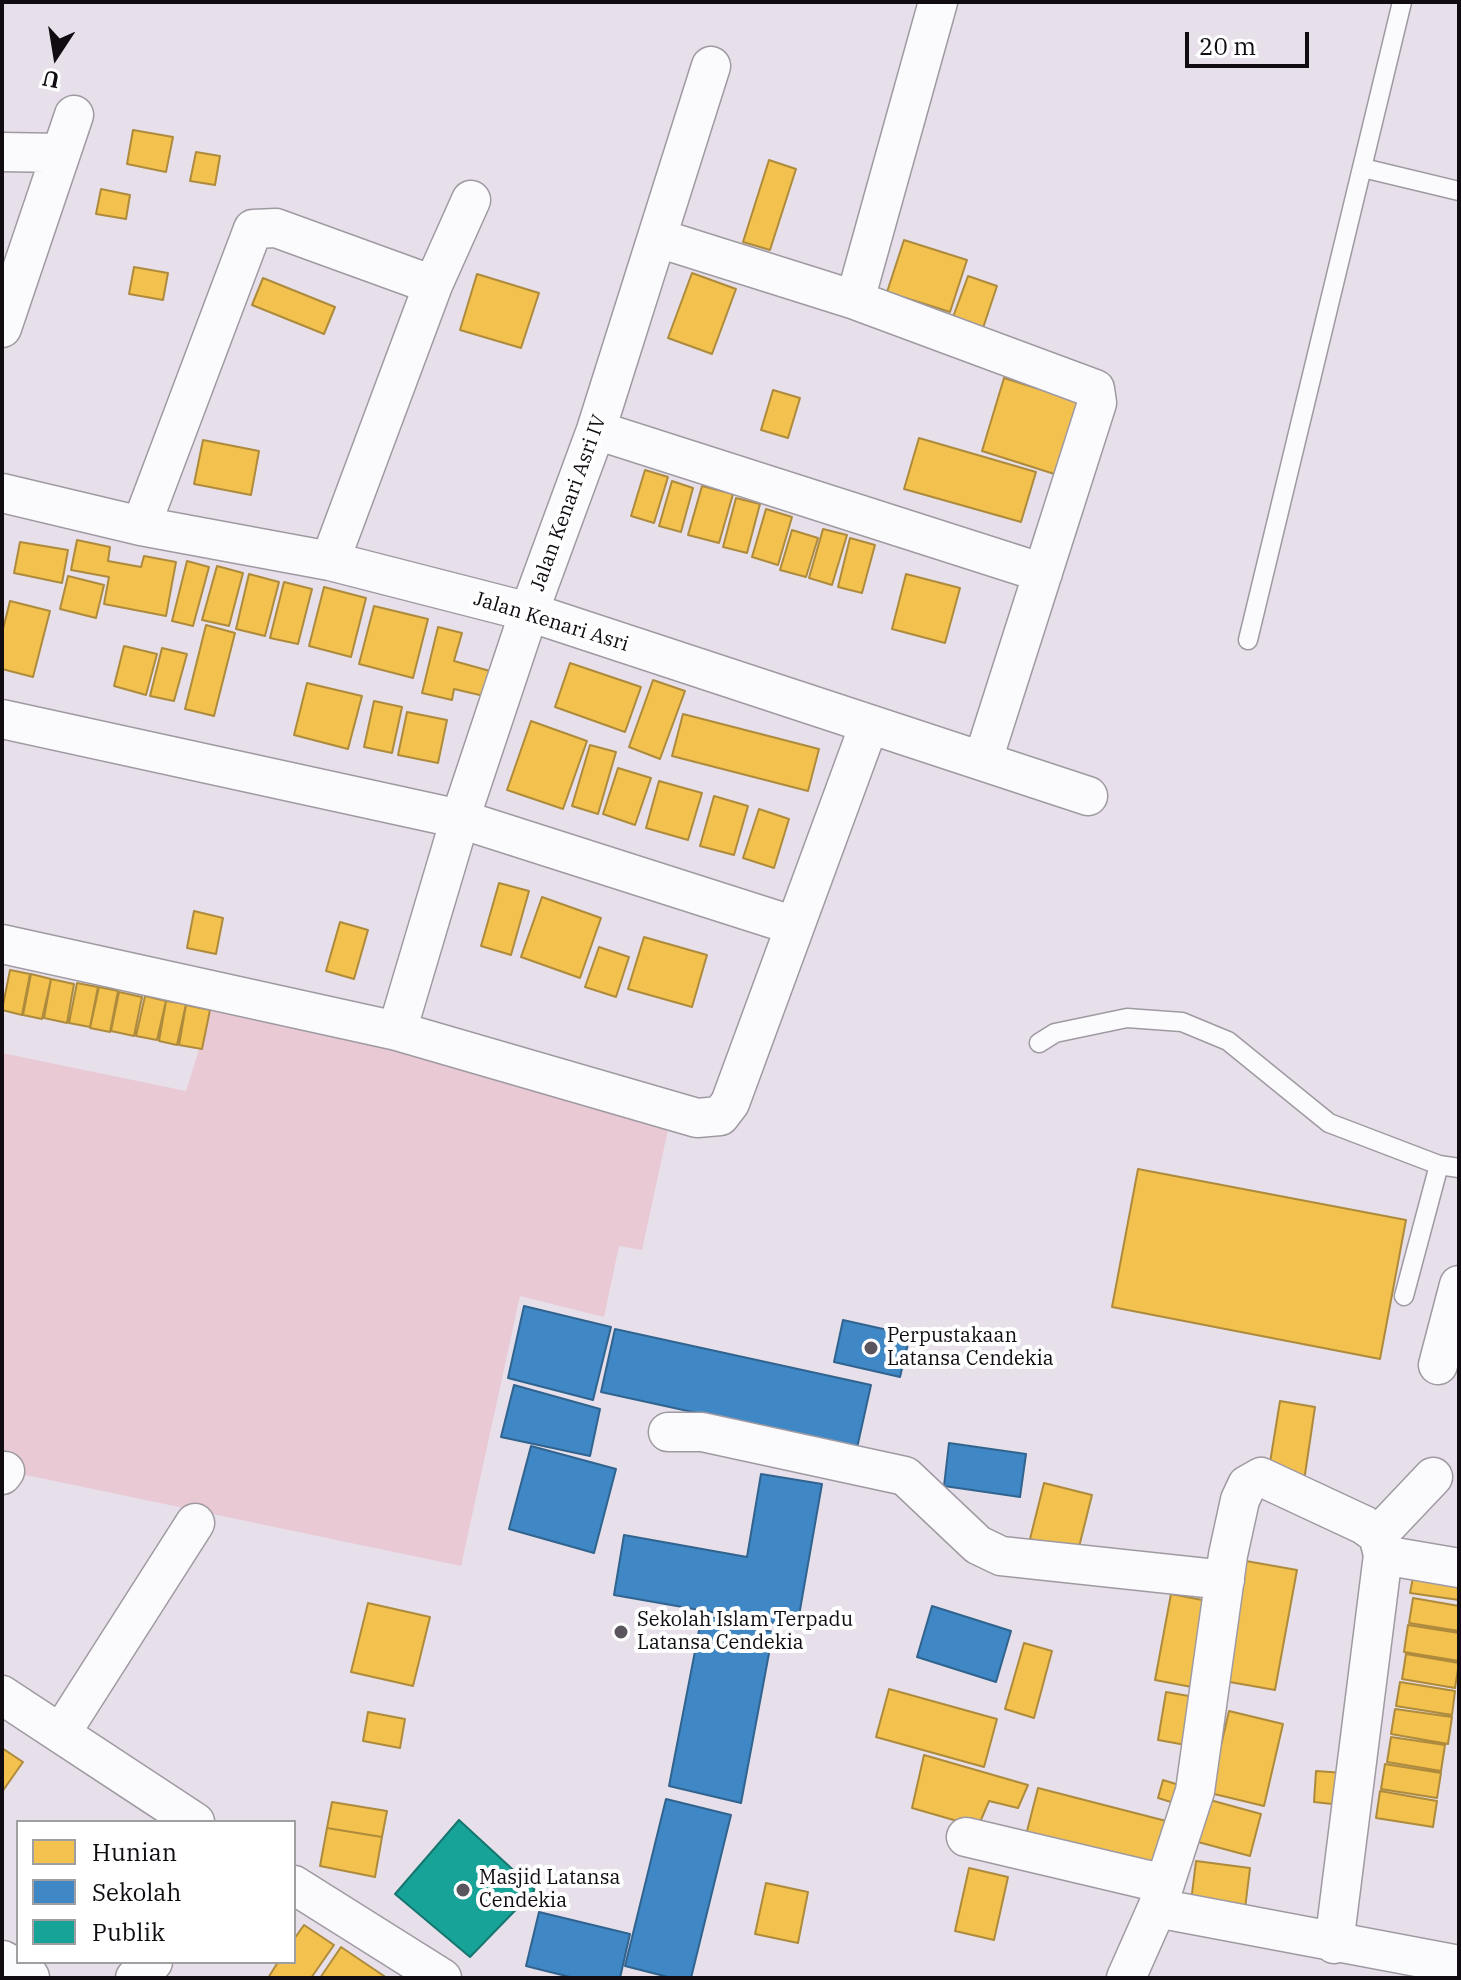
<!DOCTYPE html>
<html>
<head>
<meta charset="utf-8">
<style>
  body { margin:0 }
  #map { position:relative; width:1461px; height:1980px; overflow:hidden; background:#e7e0eb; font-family:"IBM Plex Serif",serif }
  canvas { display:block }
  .frame { position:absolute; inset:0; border:4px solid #100c12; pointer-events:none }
  .legend { position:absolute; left:16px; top:1820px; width:280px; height:144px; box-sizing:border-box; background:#fff; border:2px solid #9f9ea0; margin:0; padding:10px 14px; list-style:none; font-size:24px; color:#100c12 }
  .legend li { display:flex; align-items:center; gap:16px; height:40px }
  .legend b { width:40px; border:2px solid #9f9ea0 }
  .north { position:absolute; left:16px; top:16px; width:80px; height:80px; -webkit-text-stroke:6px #fff; paint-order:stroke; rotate:192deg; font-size:22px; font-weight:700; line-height:32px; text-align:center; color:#100c12 }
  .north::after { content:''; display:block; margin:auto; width:28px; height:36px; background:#100c12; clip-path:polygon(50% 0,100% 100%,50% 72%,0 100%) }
  .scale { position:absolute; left:1185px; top:32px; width:124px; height:36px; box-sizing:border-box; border:4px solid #100c12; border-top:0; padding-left:10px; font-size:24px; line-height:28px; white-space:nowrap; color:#100c12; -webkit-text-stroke:6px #fff; paint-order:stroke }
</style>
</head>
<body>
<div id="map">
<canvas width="1461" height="1980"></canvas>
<div class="frame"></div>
<ul class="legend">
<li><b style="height:22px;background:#f2c14e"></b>Hunian</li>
<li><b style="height:22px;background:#3f88c5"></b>Sekolah</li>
<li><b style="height:22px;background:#17a398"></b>Publik</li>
</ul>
<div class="north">U</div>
<div class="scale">20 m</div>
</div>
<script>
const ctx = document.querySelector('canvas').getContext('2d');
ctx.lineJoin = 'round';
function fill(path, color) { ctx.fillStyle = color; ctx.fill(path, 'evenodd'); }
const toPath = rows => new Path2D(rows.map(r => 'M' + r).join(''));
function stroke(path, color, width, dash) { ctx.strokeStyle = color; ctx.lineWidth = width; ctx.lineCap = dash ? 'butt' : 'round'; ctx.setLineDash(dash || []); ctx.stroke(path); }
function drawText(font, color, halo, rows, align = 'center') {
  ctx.font = font + ' "IBM Plex Serif",serif'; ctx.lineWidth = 8; ctx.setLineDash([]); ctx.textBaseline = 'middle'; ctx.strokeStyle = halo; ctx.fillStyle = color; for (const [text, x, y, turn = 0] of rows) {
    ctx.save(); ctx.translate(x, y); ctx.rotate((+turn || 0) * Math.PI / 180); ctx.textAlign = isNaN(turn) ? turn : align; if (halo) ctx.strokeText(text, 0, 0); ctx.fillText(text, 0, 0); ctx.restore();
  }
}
const green = toPath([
  [217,991,672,1111,642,1250,619,1246,604,1317,520,1296,461,1566,2,1470,2,1053,186,1091]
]);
const homes = toPath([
  [133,130,173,137,166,172,127,164,133,130],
  [196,152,220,156,215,185,190,181,196,152],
  [769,160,796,169,770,250,743,242,769,160],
  [101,189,130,195,126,219,96,214,101,189],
  [904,240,967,260,950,312,887,292,904,240],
  [134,267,168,273,163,300,129,294,134,267],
  [692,273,736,289,712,354,668,338,692,273],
  [477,274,539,293,521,348,460,330,477,274],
  [968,276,997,286,983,328,953,317,968,276],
  [263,278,335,307,324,334,252,305,263,278],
  [1004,378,1090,405,1067,478,982,451,1004,378],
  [773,390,800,398,788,438,761,430,773,390],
  [919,438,1036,472,1021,522,904,489,919,438],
  [203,440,259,451,251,495,194,484,203,440],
  [645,470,668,477,654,523,631,516,645,470],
  [672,481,693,488,681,532,659,526,672,481],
  [702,486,733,494,719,543,688,535,702,486],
  [736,498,760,504,747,553,723,547,736,498],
  [766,509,792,517,778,565,752,557,766,509],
  [823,529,847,535,832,585,809,578,823,529],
  [792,530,818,538,806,577,780,570,792,530],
  [850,538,875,545,862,593,838,587,850,538],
  [77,540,110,547,108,561,141,567,144,556,176,562,166,616,104,604,109,577,71,570,77,540],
  [20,542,68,550,62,583,14,573,20,542],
  [187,561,209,567,193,626,172,621,187,561],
  [217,566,243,573,229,626,202,620,217,566],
  [249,574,279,582,265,636,236,629,249,574],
  [906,574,960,588,945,643,892,629,906,574],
  [68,576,104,585,96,618,60,609,68,576],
  [284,582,312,589,298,644,270,638,284,582],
  [324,587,366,598,351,657,309,646,324,587],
  [10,601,50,611,33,677,2,669,2,633,10,601],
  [374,606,428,619,413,678,359,664,374,606],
  [206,625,235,633,214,716,185,709,206,625],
  [438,627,462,633,454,661,490,671,484,696,454,689,452,700,422,693,438,627],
  [124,646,157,654,146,695,114,686,124,646],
  [162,648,187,654,174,701,150,696,162,648],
  [570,663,641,687,625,732,555,707,570,663],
  [653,680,685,691,660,759,629,747,653,680],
  [307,683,362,696,348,749,294,735,307,683],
  [374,701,402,707,392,753,364,747,374,701],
  [407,712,447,720,438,763,398,755,407,712],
  [683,714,819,749,808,791,672,756,683,714],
  [531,721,587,741,563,809,507,790,531,721],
  [590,745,616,752,598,814,572,806,590,745],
  [618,768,651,778,635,825,603,814,618,768],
  [659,781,702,793,688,840,646,828,659,781],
  [714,796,748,806,734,855,700,846,714,796],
  [759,809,789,819,774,868,743,858,759,809],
  [499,883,529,891,511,955,481,946,499,883],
  [542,897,601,918,580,978,521,957,542,897],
  [194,911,223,918,216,954,187,948,194,911],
  [340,922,368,930,354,979,326,971,340,922],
  [644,937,707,955,692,1007,628,989,644,937],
  [599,947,629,957,616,997,585,987,599,947],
  [10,970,30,974,22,1015,2,1010,10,970],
  [31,974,51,979,42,1019,23,1015,31,974],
  [51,979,74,984,67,1023,44,1018,51,979],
  [77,983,98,987,90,1027,69,1023,77,983],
  [99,987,118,991,110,1032,90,1028,99,987],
  [119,992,142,997,134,1036,111,1031,119,992],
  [145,996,166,1001,157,1040,136,1036,145,996],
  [166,1001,186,1004,177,1045,159,1041,166,1001],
  [186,1005,210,1010,202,1049,179,1045,186,1005],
  [1138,1169,1406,1220,1380,1359,1112,1307,1138,1169],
  [1280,1401,1315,1407,1304,1481,1268,1475,1280,1401],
  [1044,1483,1092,1495,1078,1551,1030,1539,1044,1483],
  [1246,1561,1297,1570,1275,1690,1224,1681,1246,1561],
  [1413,1577,1459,1585,1459,1600,1410,1593,1413,1577],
  [1171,1594,1218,1603,1202,1689,1155,1680,1171,1594],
  [1413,1598,1459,1606,1459,1631,1409,1623,1413,1598],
  [368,1603,430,1617,413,1686,351,1672,368,1603],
  [1408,1625,1459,1633,1459,1661,1404,1652,1408,1625],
  [1024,1643,1052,1651,1034,1718,1005,1709,1024,1643],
  [1406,1654,1459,1663,1455,1688,1402,1679,1406,1654],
  [1400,1682,1455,1691,1452,1715,1396,1706,1400,1682],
  [889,1689,997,1719,984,1767,876,1737,889,1689],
  [1166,1692,1206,1699,1197,1747,1158,1740,1166,1692],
  [1395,1709,1452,1717,1448,1744,1391,1734,1395,1709],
  [1229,1711,1283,1724,1264,1806,1210,1793,1229,1711],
  [368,1712,405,1719,400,1748,363,1741,368,1712],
  [1391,1737,1445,1745,1441,1771,1387,1762,1391,1737],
  [2,1748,23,1762,2,1792,2,1748],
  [924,1755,1028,1785,1018,1808,989,1801,978,1827,912,1808,924,1755],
  [1385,1764,1441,1773,1437,1798,1381,1789,1385,1764],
  [1316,1771,1344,1773,1341,1805,1314,1802,1316,1771],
  [1163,1780,1189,1788,1184,1806,1158,1798,1163,1780],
  [1038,1788,1170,1822,1157,1877,1024,1843,1038,1788],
  [1380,1791,1437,1801,1433,1827,1376,1818,1380,1791],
  [1210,1800,1261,1814,1250,1856,1198,1842,1210,1800],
  [332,1802,387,1811,382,1837,327,1828,332,1802],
  [327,1828,382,1837,375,1877,320,1866,327,1828],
  [1196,1861,1250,1868,1244,1917,1190,1910,1196,1861],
  [969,1868,1008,1877,994,1940,955,1931,969,1868],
  [766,1883,808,1892,798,1943,755,1934,766,1883],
  [304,1925,334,1945,311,1978,268,1978,278,1962,294,1962,294,1939,304,1925],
  [341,1947,387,1978,320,1978,341,1947]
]);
const schools = toPath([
  [524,1306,611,1327,593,1400,508,1378,524,1306],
  [843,1320,910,1335,900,1377,834,1362,843,1320],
  [615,1329,871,1385,857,1448,601,1392,615,1329],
  [514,1385,600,1409,590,1456,501,1437,514,1385],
  [949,1443,1026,1454,1020,1497,944,1486,949,1443],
  [531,1446,616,1469,594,1553,509,1529,531,1446],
  [761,1474,822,1484,797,1627,614,1595,624,1535,747,1557,761,1474],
  [932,1606,1011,1631,996,1682,917,1657,932,1606],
  [702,1615,773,1632,741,1803,669,1786,702,1615],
  [666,1799,731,1815,691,1978,672,1978,625,1966,666,1799],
  [539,1912,630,1934,620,1978,574,1978,526,1966,539,1912]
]);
const public = toPath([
  [459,1820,535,1890,470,1957,395,1894,459,1820]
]);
const lane = toPath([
  [1363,168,1459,191],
  [1248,640,1402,2],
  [1039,1043,1055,1033,1127,1018,1182,1022,1228,1041,1329,1123,1439,1165,1459,1168],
  [1404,1296,1439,1165]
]);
const street = toPath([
  [2,152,61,153],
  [658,238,855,300,1095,389,1097,403,983,760],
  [855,300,938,2],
  [2,328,74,115],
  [596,430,1043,573],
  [2,493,141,526,330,561,529,612,1088,796],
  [141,526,253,229,276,228,433,285],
  [330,561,433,285,471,200],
  [2,719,460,819,795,926],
  [2,944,397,1031,697,1118,720,1116,730,1103,869,725],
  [397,1031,460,819,529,612,596,430,711,66],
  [1438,1365,1459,1285],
  [668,1432,702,1432,905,1476,978,1545,1001,1556,1225,1580],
  [2,1475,5,1471],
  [1378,1535,1433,1477],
  [1383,1555,1459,1568],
  [2,1695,195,1822],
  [61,1733,195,1523],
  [966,1837,1165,1884],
  [294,1885,442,1978],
  [1157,1908,1459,1965],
  [135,1978,153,1962],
  [1126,1978,1157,1908,1195,1791,1228,1555,1240,1500,1247,1485,1261,1477,1364,1525,1378,1535,1383,1555,1334,1944]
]);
const secondary = toPath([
  [2,1963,27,1978]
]);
const markers = [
  [871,1348,8,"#5b565e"],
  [621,1632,8,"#5b565e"],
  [463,1890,8,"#5b565e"]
];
const streetNames = [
  ["Jalan Kenari Asri IV",569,503,-70],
  ["Jalan Kenari Asri",551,622,17]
];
const poiNames = [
  ["Perpustakaan",887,1336],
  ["Latansa Cendekia",887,1359],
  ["Sekolah Islam Terpadu",637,1620],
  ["Latansa Cendekia",637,1643],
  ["Masjid Latansa",479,1878],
  ["Cendekia",479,1901]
];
fill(green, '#e8c9d4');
fill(homes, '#f2c14e');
stroke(homes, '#ae8b3c', 2);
fill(schools, '#3f88c5');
stroke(schools, '#31638f', 2);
fill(public, '#17a398');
stroke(public, '#157670', 2);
stroke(lane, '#9f9aa2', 21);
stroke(street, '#9f9aa2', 41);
stroke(secondary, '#9f9aa2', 47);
stroke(lane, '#fbfafc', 18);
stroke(street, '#fbfafc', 38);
stroke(secondary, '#fbfafc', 44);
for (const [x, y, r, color] of markers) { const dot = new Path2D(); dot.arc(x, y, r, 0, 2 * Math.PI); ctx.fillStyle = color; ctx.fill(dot); stroke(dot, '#fff', 3); }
drawText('20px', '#100c12', '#fff', streetNames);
drawText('20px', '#100c12', '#fff', poiNames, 'left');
</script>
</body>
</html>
